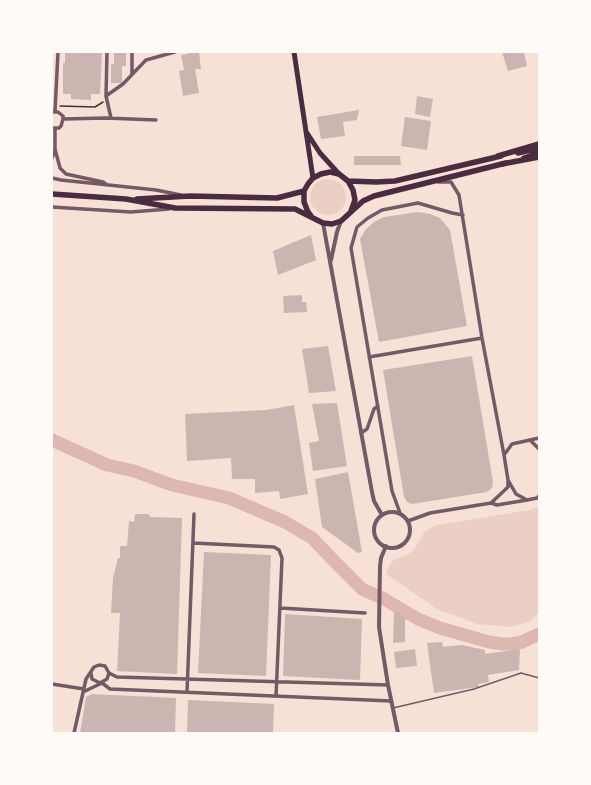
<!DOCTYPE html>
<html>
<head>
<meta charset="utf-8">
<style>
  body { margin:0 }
  #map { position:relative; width:591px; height:785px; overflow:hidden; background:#f7e1d7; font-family:Inter,sans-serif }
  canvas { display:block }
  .frame { position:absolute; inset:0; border:53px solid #fffaf5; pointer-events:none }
</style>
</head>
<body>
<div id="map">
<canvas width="591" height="785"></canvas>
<div class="frame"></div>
</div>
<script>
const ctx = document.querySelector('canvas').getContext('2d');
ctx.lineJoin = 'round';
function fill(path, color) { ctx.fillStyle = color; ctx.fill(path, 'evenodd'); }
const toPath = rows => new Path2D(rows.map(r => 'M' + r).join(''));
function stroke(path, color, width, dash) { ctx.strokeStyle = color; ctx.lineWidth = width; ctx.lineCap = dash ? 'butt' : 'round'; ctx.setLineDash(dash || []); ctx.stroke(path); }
const green = toPath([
  '310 197a18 18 0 1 1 36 0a18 18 0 1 1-36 0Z',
  [539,507,539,612,531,621,511,627,477,624,437,609,386,574,389,566,394,559,404,556,413,551,425,531,436,525,530,510]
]);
const river = toPath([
  [52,440,107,465,134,471,172,485,229,498,285,522,312,538,337,564,362,589,384,599,418,619,440,628,489,642,502,644,511,644,522,642,539,634]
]);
const building = toPath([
  [65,52,102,52,100,94,91,94,91,100,71,99,71,94,63,94,63,63,65,63],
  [114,52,126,52,126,66,122,66,122,83,111,83,111,64,114,64],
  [188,52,199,52,201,69,195,69,199,93,183,96,179,71,184,70,181,55,187,54],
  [502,52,524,52,527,66,508,71],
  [417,96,433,99,430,117,415,114],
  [359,110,357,120,343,122,345,136,321,139,317,117],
  [405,117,431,121,427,150,401,146],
  [354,156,400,156,401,165,354,165],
  [418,212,430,214,440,218,450,230,467,326,379,342,360,239,366,229,374,222,384,217],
  [311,235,316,260,278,275,273,251],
  [302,295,302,302,306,302,307,312,284,313,283,296],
  [328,346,336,391,309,393,302,349],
  [472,356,493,482,492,488,487,492,412,504,407,502,404,497,383,370],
  [337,403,347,466,313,471,309,443,319,441,312,404],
  [294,405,308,494,280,499,279,491,255,493,255,479,232,479,231,458,187,461,185,414,266,410],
  [348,472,362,552,358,553,322,527,315,479],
  [135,514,149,514,150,517,182,518,177,674,117,671,120,613,111,613,113,578,118,558,120,558,120,546,127,546,129,521,134,522],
  [204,552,271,555,266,676,198,673],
  [394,611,405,617,405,642,393,643],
  [285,614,362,619,360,680,283,676],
  [442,642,443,647,462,645,485,650,485,654,520,649,519,670,488,675,489,682,478,684,479,687,434,693,427,643],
  [415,649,417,666,396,668,394,652],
  [92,694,176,698,175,733,80,733,86,697],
  [188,700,274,704,273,733,187,733]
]);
const path = toPath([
  [60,106,95,107,103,102]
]);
const service = toPath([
  [393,708,474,689,521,673,539,678]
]);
const minor = toPath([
  [107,52,106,96,111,118],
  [132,74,132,52],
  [106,96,123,84,146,60,175,52],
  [55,111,58,52],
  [52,112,58,112,63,116,63,119,61,126,59,128,52,128],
  [63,119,106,118,156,120],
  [55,129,55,149,60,168,66,174,103,182,107,185],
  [52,158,55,150],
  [52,178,61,180,156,190,181,195],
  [438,182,451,182,459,195,482,338,504,455],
  [52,207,131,212,169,209],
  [369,357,482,338],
  [361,433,367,429,374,409,378,406],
  [530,440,539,438],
  [539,449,530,440,512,444,504,455,508,480,516,494,527,500,537,498,539,496],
  [491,503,508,487,508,481],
  [400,513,392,491,351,248,357,227,368,218,382,210,418,203,452,213,463,215],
  [408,521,430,513,491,503,497,505,527,500],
  [193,543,274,547,279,550,282,558,276,696],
  [280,608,365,613],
  [91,673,92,679,100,683,107,679,109,673],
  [52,684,84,689],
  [83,692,102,683,110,689,391,701],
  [187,692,194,514],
  [74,733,86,679,94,667,99,665,105,666,109,673,117,677,388,685]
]);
const tertiary = toPath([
  [323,223,372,492,374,501,382,515],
  [331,260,337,232,341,221],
  '374 530a18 18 0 1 1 36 0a18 18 0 1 1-36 0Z',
  [386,546,381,558,380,566,379,627,388,685,398,733]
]);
const secondary = toPath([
  [294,52,313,178],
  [307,133,320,153,339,174]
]);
const primary = toPath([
  [518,153,539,148],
  [524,158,539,153],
  [348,181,376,182,395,181,501,156],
  [52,194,126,199,175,208,295,209,323,223,332,224,341,221,363,201,374,196,506,163],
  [137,199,190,196,277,198,304,191],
  [311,216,308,212,304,202,304,191,308,184,313,178,321,174,330,172,339,174,348,181,353,190,355,200,351,211]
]);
const trunk = toPath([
  [498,156,539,144],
  [502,164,539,157]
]);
fill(green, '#ebcfc5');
stroke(river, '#dcb8b0', 13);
fill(building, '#ccb4b1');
stroke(path, '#4a2c40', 1.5);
stroke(service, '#755966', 1.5);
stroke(minor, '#755966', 3.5);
stroke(tertiary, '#755966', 4);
stroke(secondary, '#4a2c40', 5);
stroke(primary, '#4a2c40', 5.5);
stroke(trunk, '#4a2c40', 5.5);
</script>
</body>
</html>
